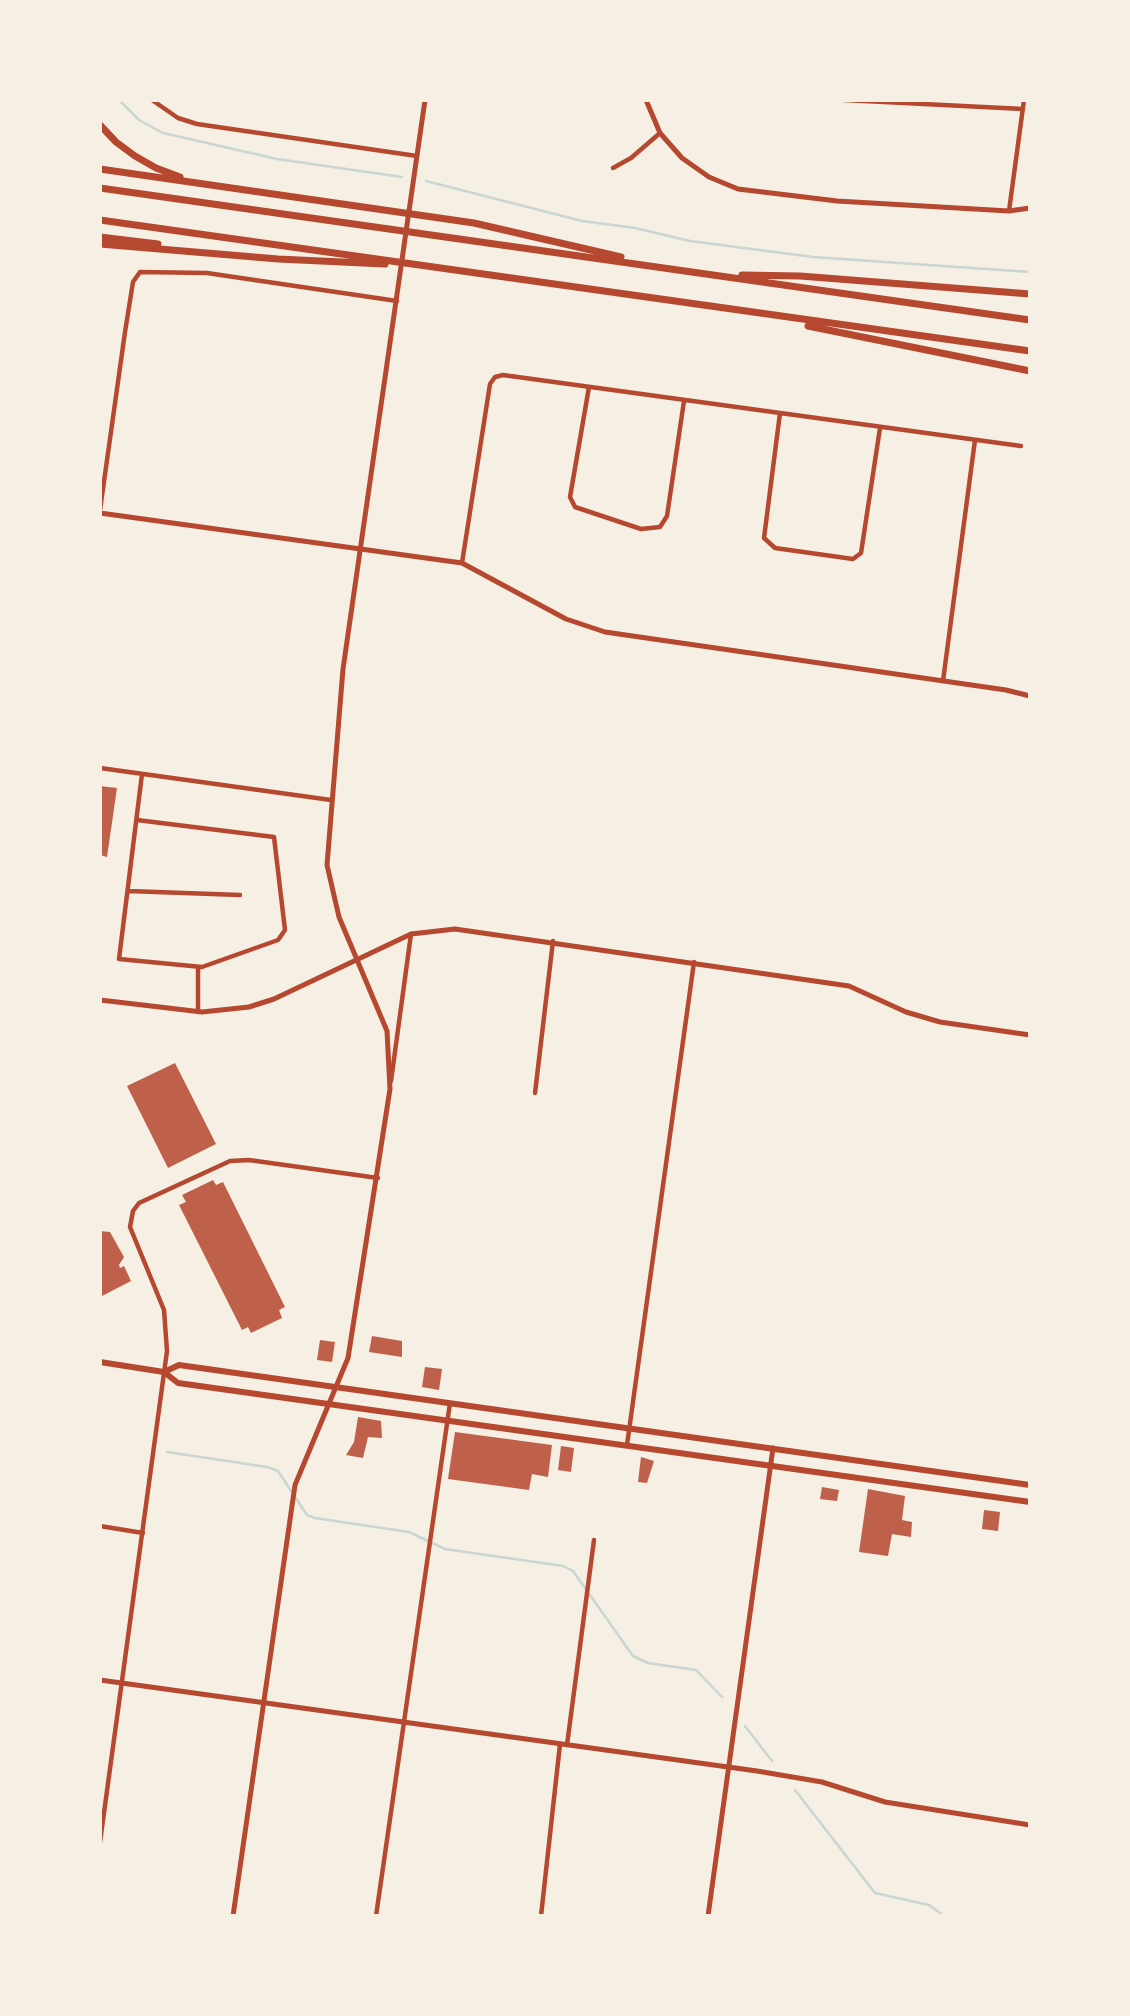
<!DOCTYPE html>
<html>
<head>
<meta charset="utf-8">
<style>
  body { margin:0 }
  #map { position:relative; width:1130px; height:2016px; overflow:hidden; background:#f6efe4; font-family:Ubuntu,sans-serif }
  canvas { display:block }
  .frame { position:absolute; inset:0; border:102px solid #f6efe4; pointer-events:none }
</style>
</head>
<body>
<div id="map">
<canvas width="1130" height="2016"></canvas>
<div class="frame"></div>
</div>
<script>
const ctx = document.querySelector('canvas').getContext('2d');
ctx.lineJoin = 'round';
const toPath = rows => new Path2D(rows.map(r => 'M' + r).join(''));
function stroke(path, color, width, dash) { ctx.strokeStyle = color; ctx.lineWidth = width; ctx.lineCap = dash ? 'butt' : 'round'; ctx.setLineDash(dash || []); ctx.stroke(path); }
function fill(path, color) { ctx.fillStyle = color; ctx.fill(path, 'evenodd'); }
const stream = toPath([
  [119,100,139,120,163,133,277,159,402,177],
  [426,181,582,221,635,228,690,241,813,257,1030,272],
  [167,1452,267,1467,278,1471,307,1515,315,1518,409,1532,445,1549,563,1566,573,1571,633,1656,648,1663,696,1670,722,1697],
  [745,1726,772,1761],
  [795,1790,875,1893,929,1905,944,1916]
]);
const building = toPath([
  [100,786,117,788,107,857,100,855],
  [175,1063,216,1144,168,1168,127,1086],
  [213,1180,216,1185,223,1182,285,1307,279,1310,282,1318,251,1333,248,1327,242,1330,179,1205,186,1202,182,1195],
  [100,1231,110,1232,124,1257,119,1265,120,1268,124,1266,131,1281,100,1297],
  [372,1336,402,1341,402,1357,369,1352],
  [320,1340,335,1342,332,1362,317,1360],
  [425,1367,442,1369,439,1390,422,1387],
  [358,1417,381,1421,382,1438,368,1437,363,1458,346,1455,354,1442],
  [455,1432,552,1445,548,1477,532,1474,529,1490,448,1479],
  [561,1446,574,1448,571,1472,558,1470],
  [641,1457,654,1461,647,1483,638,1482],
  [822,1487,839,1490,837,1501,820,1499],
  [868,1489,905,1496,902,1520,912,1522,911,1537,892,1534,888,1556,859,1552],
  [984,1510,1000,1512,998,1531,982,1529]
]);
const minor = toPath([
  [152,100,178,118,197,124,417,156],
  [844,100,1023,109],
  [613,168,631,158,660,133],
  [1009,211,1024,100],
  [589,387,570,497,575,507,641,529,660,527,667,516,684,401],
  [780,413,764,538,775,548,853,559,861,553,880,428],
  [100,510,125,332,133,282,140,272,207,273,397,301],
  [462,563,490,384,495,377,503,375,1021,446],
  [943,681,975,440],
  [100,768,331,800],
  [137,820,274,837,285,930,278,940,202,967,119,959,142,774],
  [128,891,240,895],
  [198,967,198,1012],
  [391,1081,411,934],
  [535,1093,553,941],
  [627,1445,694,962],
  [100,1526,143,1533],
  [567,1745,594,1540],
  [100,1842,167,1351,164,1310,130,1227,133,1211,139,1203,230,1161,249,1160,378,1178],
  [376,1916,450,1403],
  [541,1916,560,1744]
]);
const tertiary = toPath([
  [646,100,660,133,682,158,709,177,738,189,837,201,1009,211,1030,208],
  [100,513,462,563,566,619,605,632,1006,690,1030,696],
  [100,1000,202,1012,249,1007,274,999,411,934,455,929,849,986,906,1012,940,1022,1030,1035],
  [100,1680,757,1771,822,1782,885,1802,1030,1825],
  [708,1916,773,1448]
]);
const secondary = toPath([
  [233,1916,295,1485,348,1358,390,1089,387,1031,339,917,327,865,343,669,425,100]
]);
const primary = toPath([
  [100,1362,164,1372,178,1383,1030,1502],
  [164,1372,179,1365,1030,1485]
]);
const motorway = toPath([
  [100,125,116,142,135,156,156,168,180,177],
  [100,169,474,223,621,257],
  [100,188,1030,320],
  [100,220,1030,351],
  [100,237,158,244],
  [100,244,278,259,385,264],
  [742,275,800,276,1030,294],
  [808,326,1030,371]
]);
stroke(stream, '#c9d6d2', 2.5);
fill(building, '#bf614a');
stroke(minor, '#b5482f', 4.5);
stroke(tertiary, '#b5482f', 5);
stroke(secondary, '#b5482f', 5);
stroke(primary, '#b5482f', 6);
stroke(motorway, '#b5482f', 7);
</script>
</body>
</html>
